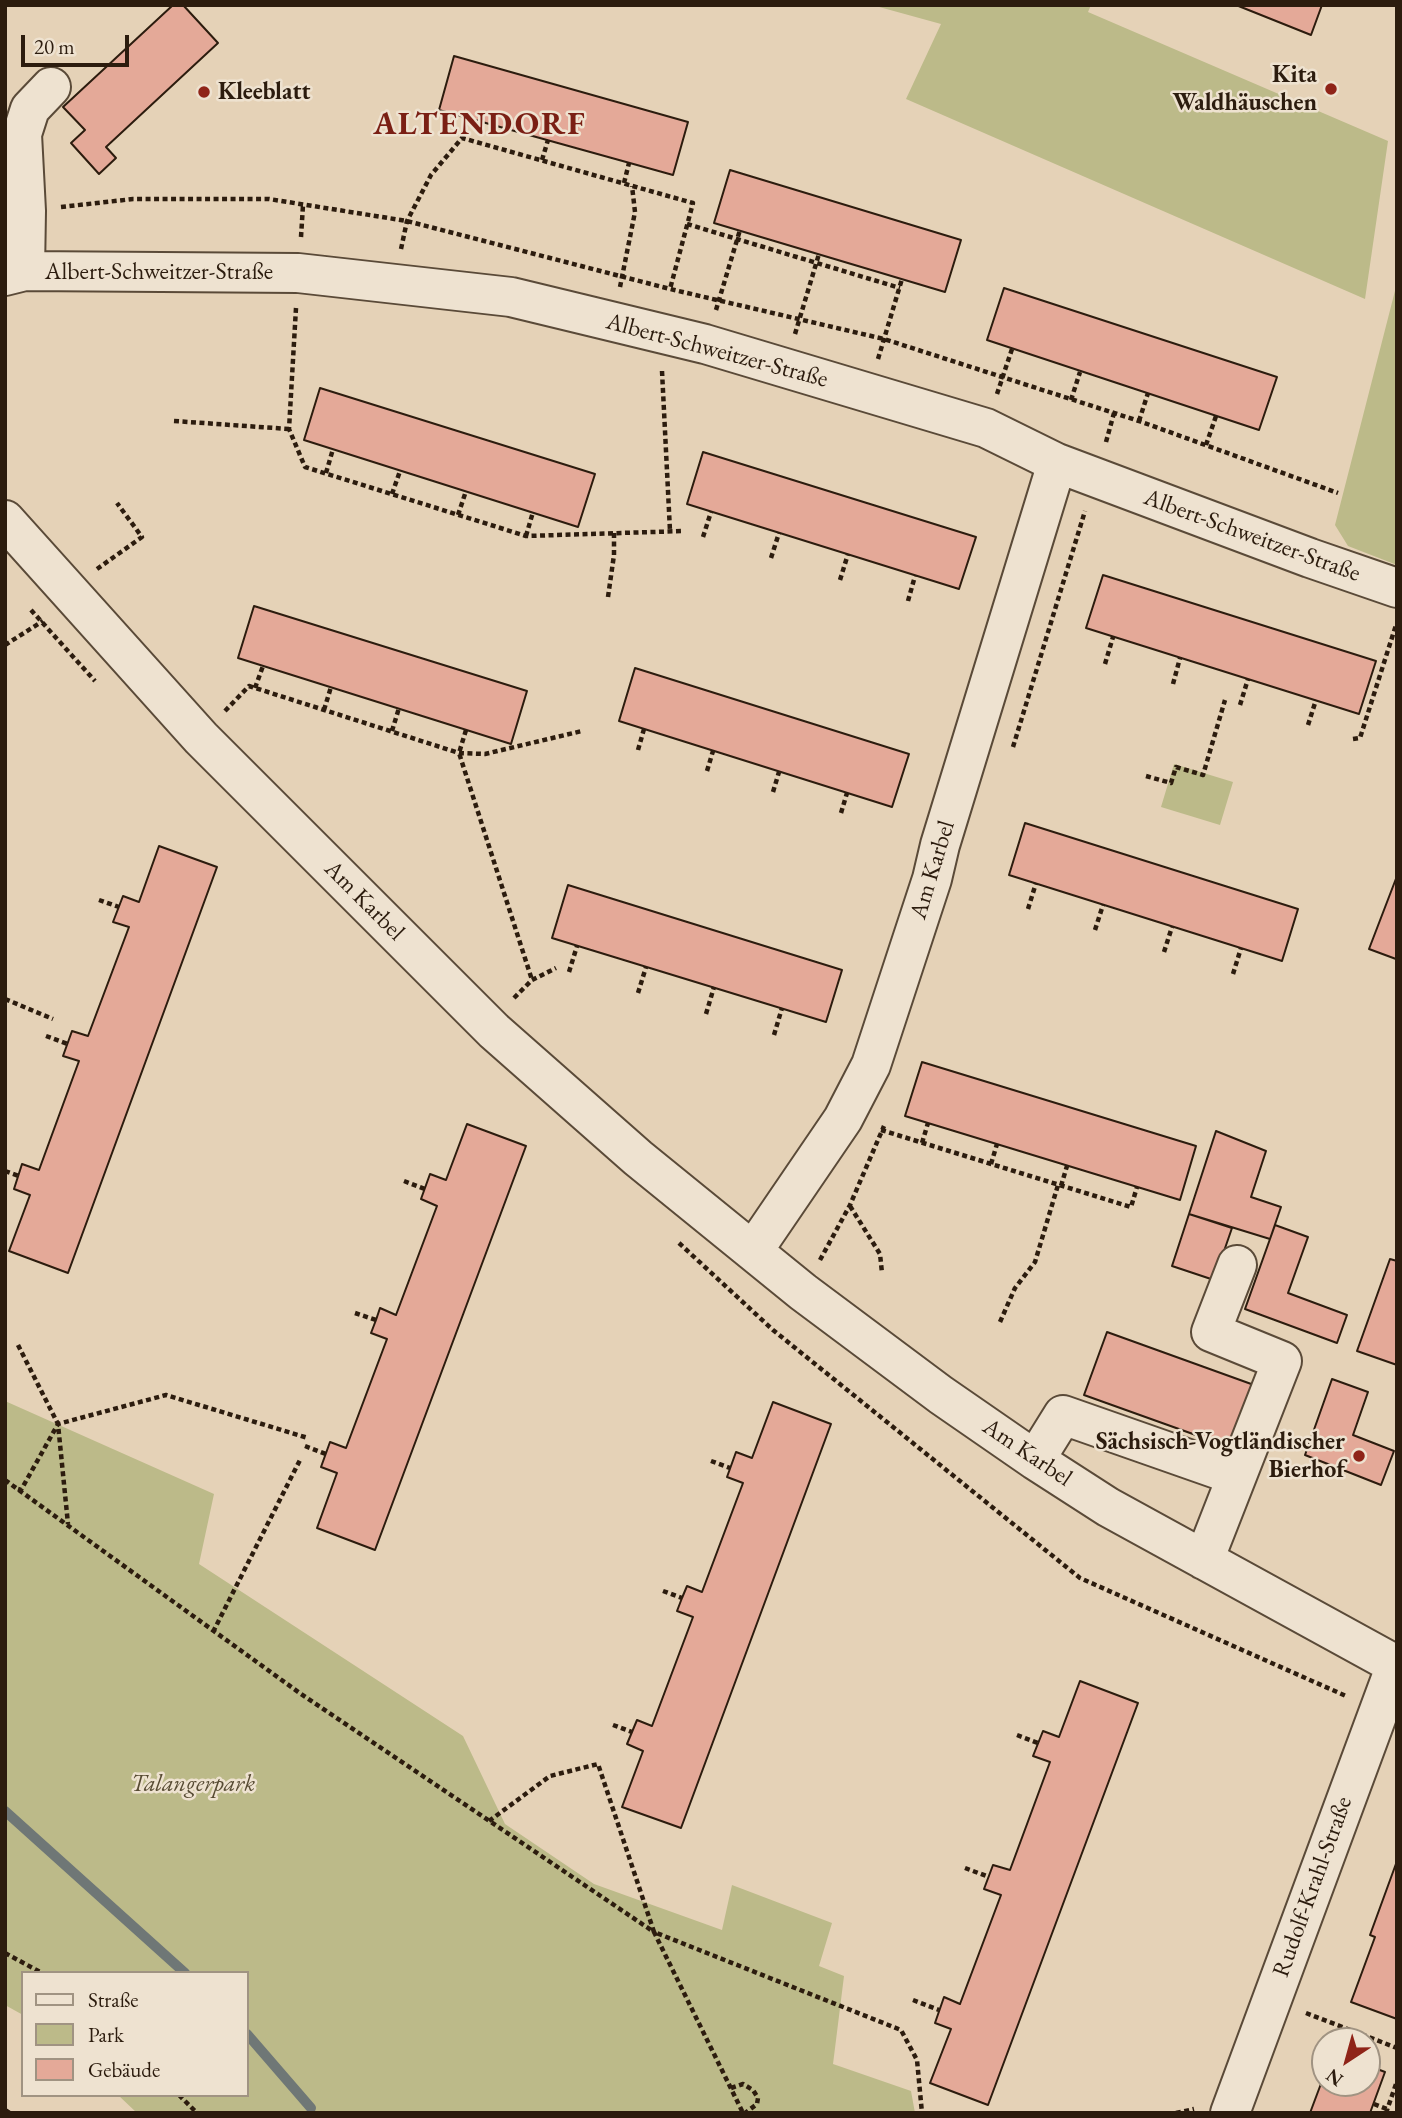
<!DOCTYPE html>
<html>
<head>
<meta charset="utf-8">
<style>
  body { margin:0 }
  #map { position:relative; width:1402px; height:2118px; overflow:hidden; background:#e5d2b7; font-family:"EB Garamond",serif }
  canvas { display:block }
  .frame { position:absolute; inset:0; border:7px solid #2c1c0e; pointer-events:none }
  .legend { position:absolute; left:21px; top:1971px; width:228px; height:126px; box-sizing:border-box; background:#eee2d0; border:2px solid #a09382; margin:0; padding:9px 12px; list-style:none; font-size:21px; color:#2c1c0e }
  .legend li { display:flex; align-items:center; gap:14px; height:35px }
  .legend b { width:35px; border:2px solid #a09382 }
  .north { position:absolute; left:1311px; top:2027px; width:70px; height:70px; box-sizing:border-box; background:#eee2d0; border:2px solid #a09382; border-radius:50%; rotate:216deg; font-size:19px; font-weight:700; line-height:28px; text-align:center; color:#2c1c0e }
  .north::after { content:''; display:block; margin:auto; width:24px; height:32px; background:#8f2418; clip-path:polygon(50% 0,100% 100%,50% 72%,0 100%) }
  .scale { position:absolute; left:21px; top:35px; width:108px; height:32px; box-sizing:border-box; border:4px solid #2c1c0e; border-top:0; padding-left:9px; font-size:21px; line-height:24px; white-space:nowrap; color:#2c1c0e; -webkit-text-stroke:5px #eee2d0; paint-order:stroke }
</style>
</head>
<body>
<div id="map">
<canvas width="1402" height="2118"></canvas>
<div class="frame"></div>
<ul class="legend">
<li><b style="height:9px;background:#eee2d0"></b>Straße</li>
<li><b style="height:19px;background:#bcba89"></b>Park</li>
<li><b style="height:19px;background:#e4a998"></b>Gebäude</li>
</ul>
<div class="north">N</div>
<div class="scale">20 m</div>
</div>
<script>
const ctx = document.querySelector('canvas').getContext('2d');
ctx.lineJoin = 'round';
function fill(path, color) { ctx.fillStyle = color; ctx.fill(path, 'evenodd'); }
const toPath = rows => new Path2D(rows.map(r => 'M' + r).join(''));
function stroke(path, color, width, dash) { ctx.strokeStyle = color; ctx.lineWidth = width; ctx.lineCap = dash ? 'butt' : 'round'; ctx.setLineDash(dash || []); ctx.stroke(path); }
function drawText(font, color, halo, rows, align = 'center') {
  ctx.font = font + ' "EB Garamond",serif'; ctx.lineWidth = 5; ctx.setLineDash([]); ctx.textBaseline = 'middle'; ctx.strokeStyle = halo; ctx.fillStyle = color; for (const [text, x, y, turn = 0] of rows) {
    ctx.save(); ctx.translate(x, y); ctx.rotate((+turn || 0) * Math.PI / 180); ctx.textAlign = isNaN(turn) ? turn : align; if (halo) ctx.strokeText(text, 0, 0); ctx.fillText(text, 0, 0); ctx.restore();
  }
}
const green = toPath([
  [872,5,1091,5,1088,12,1388,141,1365,299,906,99,941,24],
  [1397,283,1397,565,1348,546,1335,525],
  [1174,764,1233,782,1220,825,1161,807],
  [5,1401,214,1494,199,1564,463,1736,505,1824,594,1884,722,1930,732,1885,832,1923,819,1966,844,1976,833,2064,911,2091,915,2113,137,2113,118,2095,247,2095,247,1973,23,1973,23,2015,5,2005]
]);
const stream = toPath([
  [5,1811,185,1973],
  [247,2034,311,2108]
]);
const building = toPath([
  [173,5,183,5,218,43,106,147,116,158,99,174,71,143,85,130,63,107,173,5],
  [1236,5,1322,5,1311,35,1236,5],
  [454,56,688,122,673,175,439,110,454,56],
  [730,170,961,240,945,292,714,223,730,170],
  [1004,288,1277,377,1259,430,987,340,1004,288],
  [320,388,595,474,578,527,304,440,320,388],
  [703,452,976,537,959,589,687,504,703,452],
  [1103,575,1376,661,1359,714,1086,628,1103,575],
  [254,606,527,691,511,744,238,658,254,606],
  [635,668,909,754,892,807,619,721,635,668],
  [1025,823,1298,909,1282,961,1009,875,1025,823],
  [159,846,217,867,68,1273,9,1251,30,1195,14,1189,22,1164,39,1170,79,1061,63,1056,72,1031,88,1036,129,927,113,922,123,896,139,902,159,846],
  [1397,876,1397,958,1396,959,1369,949,1397,876],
  [568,885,842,970,826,1022,552,938,568,885],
  [922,1062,1196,1146,1180,1200,905,1116,922,1062],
  [467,1124,526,1146,375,1550,317,1528,337,1473,321,1467,330,1442,346,1448,387,1339,371,1333,376,1320,380,1308,396,1315,437,1206,421,1199,430,1174,446,1180,467,1124],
  [1216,1131,1266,1151,1251,1197,1281,1207,1270,1239,1189,1214,1216,1131],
  [1189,1214,1232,1228,1214,1280,1172,1266,1189,1214],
  [1275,1225,1308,1237,1288,1293,1347,1315,1337,1343,1245,1309,1275,1225],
  [1390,1259,1397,1261,1397,1365,1357,1351,1390,1259],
  [1107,1332,1254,1385,1232,1448,1084,1395,1107,1332],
  [1332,1379,1368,1392,1353,1435,1394,1451,1381,1485,1305,1455,1332,1379],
  [773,1402,831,1424,681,1828,622,1807,643,1751,627,1744,637,1720,652,1726,693,1617,677,1611,682,1598,687,1586,702,1592,743,1483,727,1477,736,1452,752,1458,773,1402],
  [1080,1681,1138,1703,988,2105,930,2083,951,2029,935,2023,944,1997,960,2004,1001,1895,984,1889,993,1865,1010,1870,1050,1762,1033,1756,1043,1731,1059,1737,1080,1681],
  [1397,1861,1397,2019,1351,2002,1375,1937,1370,1935,1397,1861],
  [1367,2065,1385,2072,1370,2113,1310,2113,1325,2073,1325,2083,1367,2083,1367,2065]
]);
const path = toPath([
  [462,138,467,118],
  [542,160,548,140],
  [624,183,629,163],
  [61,207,133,199,269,199,407,221,670,289,884,339,1139,421,1338,493],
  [687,224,900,288],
  [301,237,303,205],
  [401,249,407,221,431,175,462,138,693,203,670,289],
  [620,287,635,212,632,186],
  [296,308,289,429,305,467,526,536,684,531],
  [716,310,740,230],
  [795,334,819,254],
  [878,359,902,279],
  [662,371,670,531],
  [997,394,1012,349],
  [1071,400,1080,372],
  [174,421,289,429],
  [1139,421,1148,393],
  [1106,442,1114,413],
  [1206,445,1216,416],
  [326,473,333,449],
  [392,494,400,471],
  [458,515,466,491],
  [526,536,533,512],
  [703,537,711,512],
  [771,558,779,533],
  [97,569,142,537,117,503],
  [840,580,848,554],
  [608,597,614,555,614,533],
  [908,601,915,576],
  [31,610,95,681],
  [5,645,43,621],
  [1105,664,1113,637],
  [1173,684,1180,658],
  [255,688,263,666],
  [1240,705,1248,679],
  [324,710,331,687],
  [225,711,249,686,459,753,485,754,582,731],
  [1308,725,1316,700],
  [466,730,459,753,532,980],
  [392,731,399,708],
  [1353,739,1360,738,1396,625],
  [1013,747,1085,511],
  [638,750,644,729],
  [707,771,713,751],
  [1146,776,1171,783,1176,767,1203,775,1225,700],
  [773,792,779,772],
  [841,813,847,793],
  [99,900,119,907],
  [1028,909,1036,883],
  [1095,930,1103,905],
  [1164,952,1172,927],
  [569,972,577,946],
  [1233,974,1241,948],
  [638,993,646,967],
  [514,998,532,980,556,968],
  [5,999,53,1019],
  [706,1014,714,987],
  [774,1035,782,1008],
  [46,1036,68,1044],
  [881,1130,1131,1207,1137,1187],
  [922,1143,928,1123],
  [991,1164,997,1144],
  [5,1171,19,1176],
  [404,1181,425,1189],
  [1061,1186,1067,1166],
  [850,1206,880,1254,882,1273],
  [679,1243,773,1330,1080,1578,1346,1696],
  [820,1260,850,1205,884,1126],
  [355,1313,376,1320],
  [1000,1322,1015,1288,1035,1262,1058,1185],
  [18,1345,58,1424,68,1524],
  [305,1446,326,1454],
  [711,1461,730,1468],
  [5,1480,301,1694,654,1932,743,2113],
  [18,1489,21,1490,58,1424,166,1395,308,1438],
  [663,1591,682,1598],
  [213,1632,300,1460],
  [613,1725,632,1732],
  [1017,1735,1038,1743],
  [489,1821,550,1776,598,1764,654,1932,901,2030,917,2060,922,2113],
  [965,1868,989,1877],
  [5,1953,42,1973],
  [913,2000,939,2010],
  [1306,2013,1397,2048],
  [731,2088,743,2084,753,2090,758,2098,757,2104,745,2113],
  [179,2095,197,2113],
  [1374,2104,1387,2109],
  [5,2110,10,2113],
  [1176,2113,1194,2109],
  [1386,2113,1397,2081]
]);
const minor = toPath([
  [25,271,26,211,22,134,30,109,51,87],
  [5,276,25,271,298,273,511,297,705,344,986,428,1057,463,1310,558,1397,588],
  [5,520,201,738,494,1031,638,1158,803,1292,941,1395,1035,1460,1108,1507,1396,1665],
  [753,1251,843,1119,871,1065,932,879,940,845,1057,463],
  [1035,1460,1063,1415,1237,1476],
  [1204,1560,1282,1361,1211,1332,1237,1265],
  [1230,2113,1397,1662]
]);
const markers = [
  [1331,89,7,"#8f2418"],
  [204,92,7,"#8f2418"],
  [1359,1456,7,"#8f2418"]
];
const poiNames = [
  ["Kita",1317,75],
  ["Waldhäuschen",1317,103],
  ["Kleeblatt",218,92,"left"],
  ["Sächsisch-Vogtländischer",1345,1442],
  ["Bierhof",1345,1470]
];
const streetNames = [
  ["Albert-Schweitzer-Straße",159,272],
  ["Albert-Schweitzer-Straße",717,351,15],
  ["Albert-Schweitzer-Straße",1252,536,20],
  ["Am Karbel",933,870,-73],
  ["Am Karbel",364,901,45],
  ["Am Karbel",1027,1453,34],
  ["Rudolf-Krahl-Straße",1313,1887,-70]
];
const parkNames = [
  ["Talangerpark",193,1784]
];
const districtNames = [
  ["ALTENDORF",480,125]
];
fill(green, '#bcba89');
stroke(stream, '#6f7776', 10);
fill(building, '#e4a998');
stroke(building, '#2c1c0e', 2);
stroke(minor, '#5a4a38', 42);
stroke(path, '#2c1c0e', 4.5, [5, 3.5]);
stroke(minor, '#eee2d0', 38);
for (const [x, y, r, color] of markers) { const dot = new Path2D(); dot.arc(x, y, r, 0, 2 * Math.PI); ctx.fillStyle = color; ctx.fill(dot); stroke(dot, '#eee2d0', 2.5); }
drawText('bold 24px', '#2c1c0e', '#eee2d0', poiNames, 'right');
drawText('24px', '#2c1c0e', '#eee2d0', streetNames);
drawText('italic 24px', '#574b33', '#eee2d0', parkNames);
ctx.letterSpacing = '2px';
drawText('bold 32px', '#7a1f14', '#eee2d0', districtNames);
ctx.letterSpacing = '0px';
</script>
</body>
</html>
